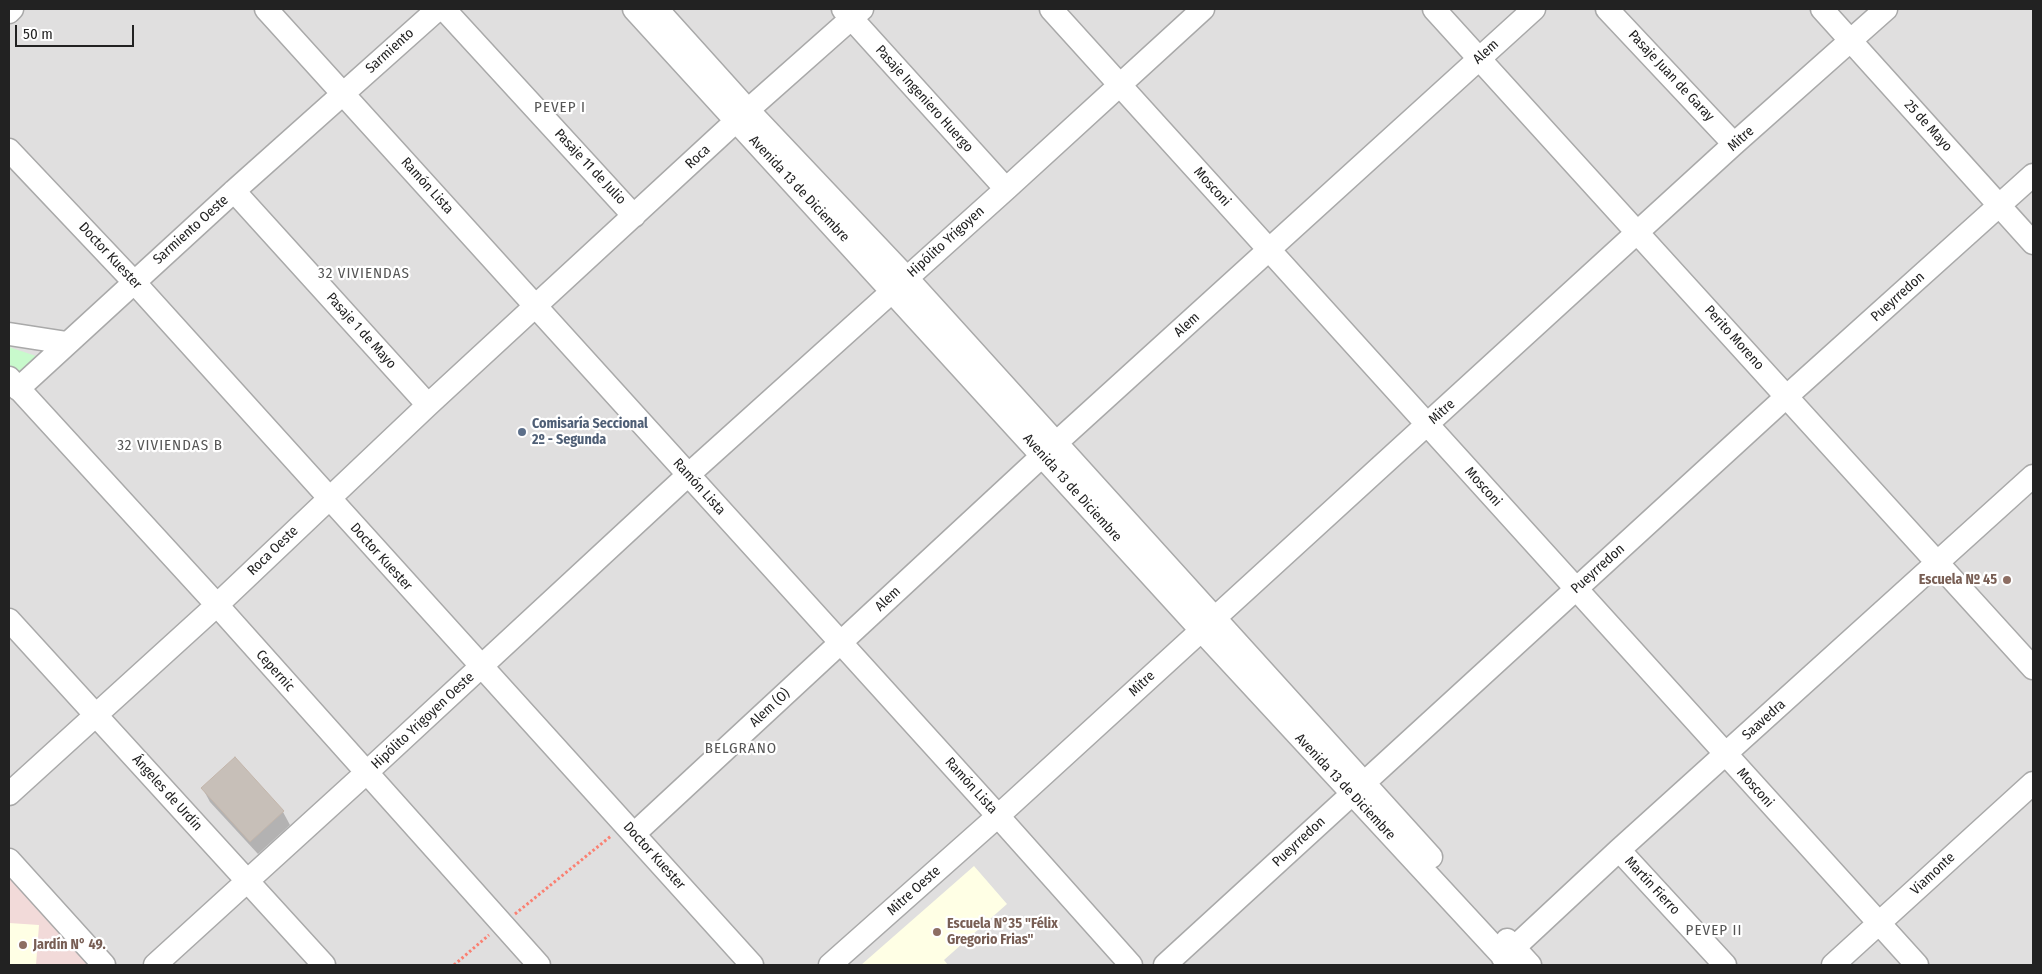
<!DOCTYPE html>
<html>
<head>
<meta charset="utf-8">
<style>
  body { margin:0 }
  #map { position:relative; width:2042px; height:974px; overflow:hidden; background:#f2efe9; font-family:"Fira Sans Condensed",sans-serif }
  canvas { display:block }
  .frame { position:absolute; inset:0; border:10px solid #222; pointer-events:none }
  .scale { position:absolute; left:15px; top:25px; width:119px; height:22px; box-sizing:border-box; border:2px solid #222; border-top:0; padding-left:6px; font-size:15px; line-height:18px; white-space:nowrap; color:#222; -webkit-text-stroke:4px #fff; paint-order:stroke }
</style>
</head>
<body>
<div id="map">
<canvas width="2042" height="974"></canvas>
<div class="frame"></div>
<div class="scale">50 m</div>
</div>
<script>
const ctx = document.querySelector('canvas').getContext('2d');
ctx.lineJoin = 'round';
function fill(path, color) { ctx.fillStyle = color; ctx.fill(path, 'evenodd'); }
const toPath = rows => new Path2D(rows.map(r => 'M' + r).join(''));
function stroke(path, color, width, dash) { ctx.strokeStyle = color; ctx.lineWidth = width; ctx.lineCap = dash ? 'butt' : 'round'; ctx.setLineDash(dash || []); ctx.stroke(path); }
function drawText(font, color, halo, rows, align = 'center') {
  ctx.font = font + ' "Fira Sans Condensed",sans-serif'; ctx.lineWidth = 4.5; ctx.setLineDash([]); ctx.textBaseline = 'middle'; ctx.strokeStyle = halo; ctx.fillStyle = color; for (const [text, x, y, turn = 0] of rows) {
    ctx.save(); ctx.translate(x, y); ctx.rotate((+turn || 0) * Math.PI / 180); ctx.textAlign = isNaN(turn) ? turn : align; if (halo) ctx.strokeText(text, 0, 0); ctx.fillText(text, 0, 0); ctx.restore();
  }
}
const residential = toPath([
  [9,9,2033,9,2033,965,9,965]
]);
const commercial = toPath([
  [9,868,103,965,9,965]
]);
const education = toPath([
  [974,866,1007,904,944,960,948,965,861,965],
  [9,923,39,925,36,965,9,965]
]);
const park = toPath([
  [9,347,36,356,18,373,9,364]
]);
const shadow = toPath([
  [203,789,283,812,290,825,258,854,210,802]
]);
const building = toPath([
  [235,757,284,811,250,842,201,788,235,757]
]);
const path = toPath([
  [515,914,611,836],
  [454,965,489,935]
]);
const minor = toPath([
  [266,9,998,816,1131,965],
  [444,9,634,216],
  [634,9,1201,630,1511,965],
  [657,9,748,110,906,277,1431,857],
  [843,9,1006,189],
  [1051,9,1917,965],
  [1434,9,2033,668],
  [1607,9,1734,144],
  [1822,9,2033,243],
  [9,12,12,9],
  [9,150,134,282,752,965],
  [234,191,428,405],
  [9,334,67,343],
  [9,378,217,605,539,965],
  [18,389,234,191,438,9],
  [9,620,324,965],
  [9,794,217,605,428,405,748,110,862,9],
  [634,834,1056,443,1534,9],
  [1619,850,1725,965],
  [9,860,104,965],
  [1507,940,1530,965],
  [1503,958,1619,850,2033,476],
  [155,965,366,773,688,475,1006,189,1203,9],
  [830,965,998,816,1734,144,1886,9],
  [1165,965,1786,397,2033,175],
  [1833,965,2033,783]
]);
const markers = [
  [522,432,5,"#5c6f8a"],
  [2007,580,5,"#8d6e63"],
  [937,932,5,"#8d6e63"],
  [23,945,5,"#8d6e63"]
];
const streetNames = [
  ["Sarmiento",390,51,-42],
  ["Alem",1486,52,-42],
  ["Pasaje Juan de Garay",1671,76,47],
  ["Pasaje Ingeniero Huergo",924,99,48],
  ["25 de Mayo",1928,126,48],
  ["Mitre",1741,139,-42],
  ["Roca",698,157,-43],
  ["Pasaje 11 de Julio",590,167,47],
  ["Ramón Lista",427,186,48],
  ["Mosconi",1212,187,48],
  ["Avenida 13 de Diciembre",799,189,47],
  ["Sarmiento Oeste",191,230,-42],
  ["Hipólito Yrigoyen",946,242,-42],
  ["Doctor Kuester",110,256,47],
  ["Pueyrredon",1898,297,-42],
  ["Alem",1187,325,-42],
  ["Pasaje 1 de Mayo",361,331,48],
  ["Perito Moreno",1734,338,48],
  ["Mitre",1442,412,-42],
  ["Ramón Lista",699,487,48],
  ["Mosconi",1483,487,48],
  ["Avenida 13 de Diciembre",1072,488,48],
  ["Roca Oeste",273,551,-44],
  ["Doctor Kuester",381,557,48],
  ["Pueyrredon",1598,569,-42],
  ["Alem",888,599,-43],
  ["Cepernic",275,671,48],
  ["Mitre",1142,684,-43],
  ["Alem (O)",770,708,-43],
  ["Saavedra",1764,720,-42],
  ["Hipólito Yrigoyen Oeste",423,721,-43],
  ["Ramón Lista",971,786,48],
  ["Avenida 13 de Diciembre",1345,787,47],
  ["Mosconi",1755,788,48],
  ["Ángeles de Urdín",167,793,48],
  ["Pueyrredon",1299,842,-43],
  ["Doctor Kuester",654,856,48],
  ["Viamonte",1933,874,-43],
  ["Martín Fierro",1652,886,47],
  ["Mitre Oeste",914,891,-42]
];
const serviceNames = [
  ["Comisaría Seccional",532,424],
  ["2º - Segunda",532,440]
];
const educationNames = [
  ["Escuela Nº 45",1997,580,"right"],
  ["Escuela N°35 \"Félix",947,924],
  ["Gregorio Frias\"",947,940],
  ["Jardín N° 49.",33,945]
];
const neighbourhoodNames = [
  ["PEVEP I",560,108],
  ["32 VIVIENDAS",364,274],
  ["32 VIVIENDAS B",170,446],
  ["BELGRANO",741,749],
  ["PEVEP II",1714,931]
];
fill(residential, '#e0dfdf');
fill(commercial, '#f2dad9');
fill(education, '#ffffe5');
fill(park, '#c8facc');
fill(shadow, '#0003');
fill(building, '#c7bfb8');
stroke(building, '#c4b6ab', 1);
stroke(minor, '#a9a9a9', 25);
stroke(path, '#fa8072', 3, [2.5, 2.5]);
stroke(minor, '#fff', 22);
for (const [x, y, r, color] of markers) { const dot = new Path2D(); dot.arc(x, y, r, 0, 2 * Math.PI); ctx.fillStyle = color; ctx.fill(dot); stroke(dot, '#fff', 2); }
drawText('14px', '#222', '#fff', streetNames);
drawText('bold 14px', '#4e5e75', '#fff', serviceNames, 'left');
drawText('bold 14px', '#785e54', '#fff', educationNames, 'left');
ctx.letterSpacing = '1px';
drawText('15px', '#555', '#fff', neighbourhoodNames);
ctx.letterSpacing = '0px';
</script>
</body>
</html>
